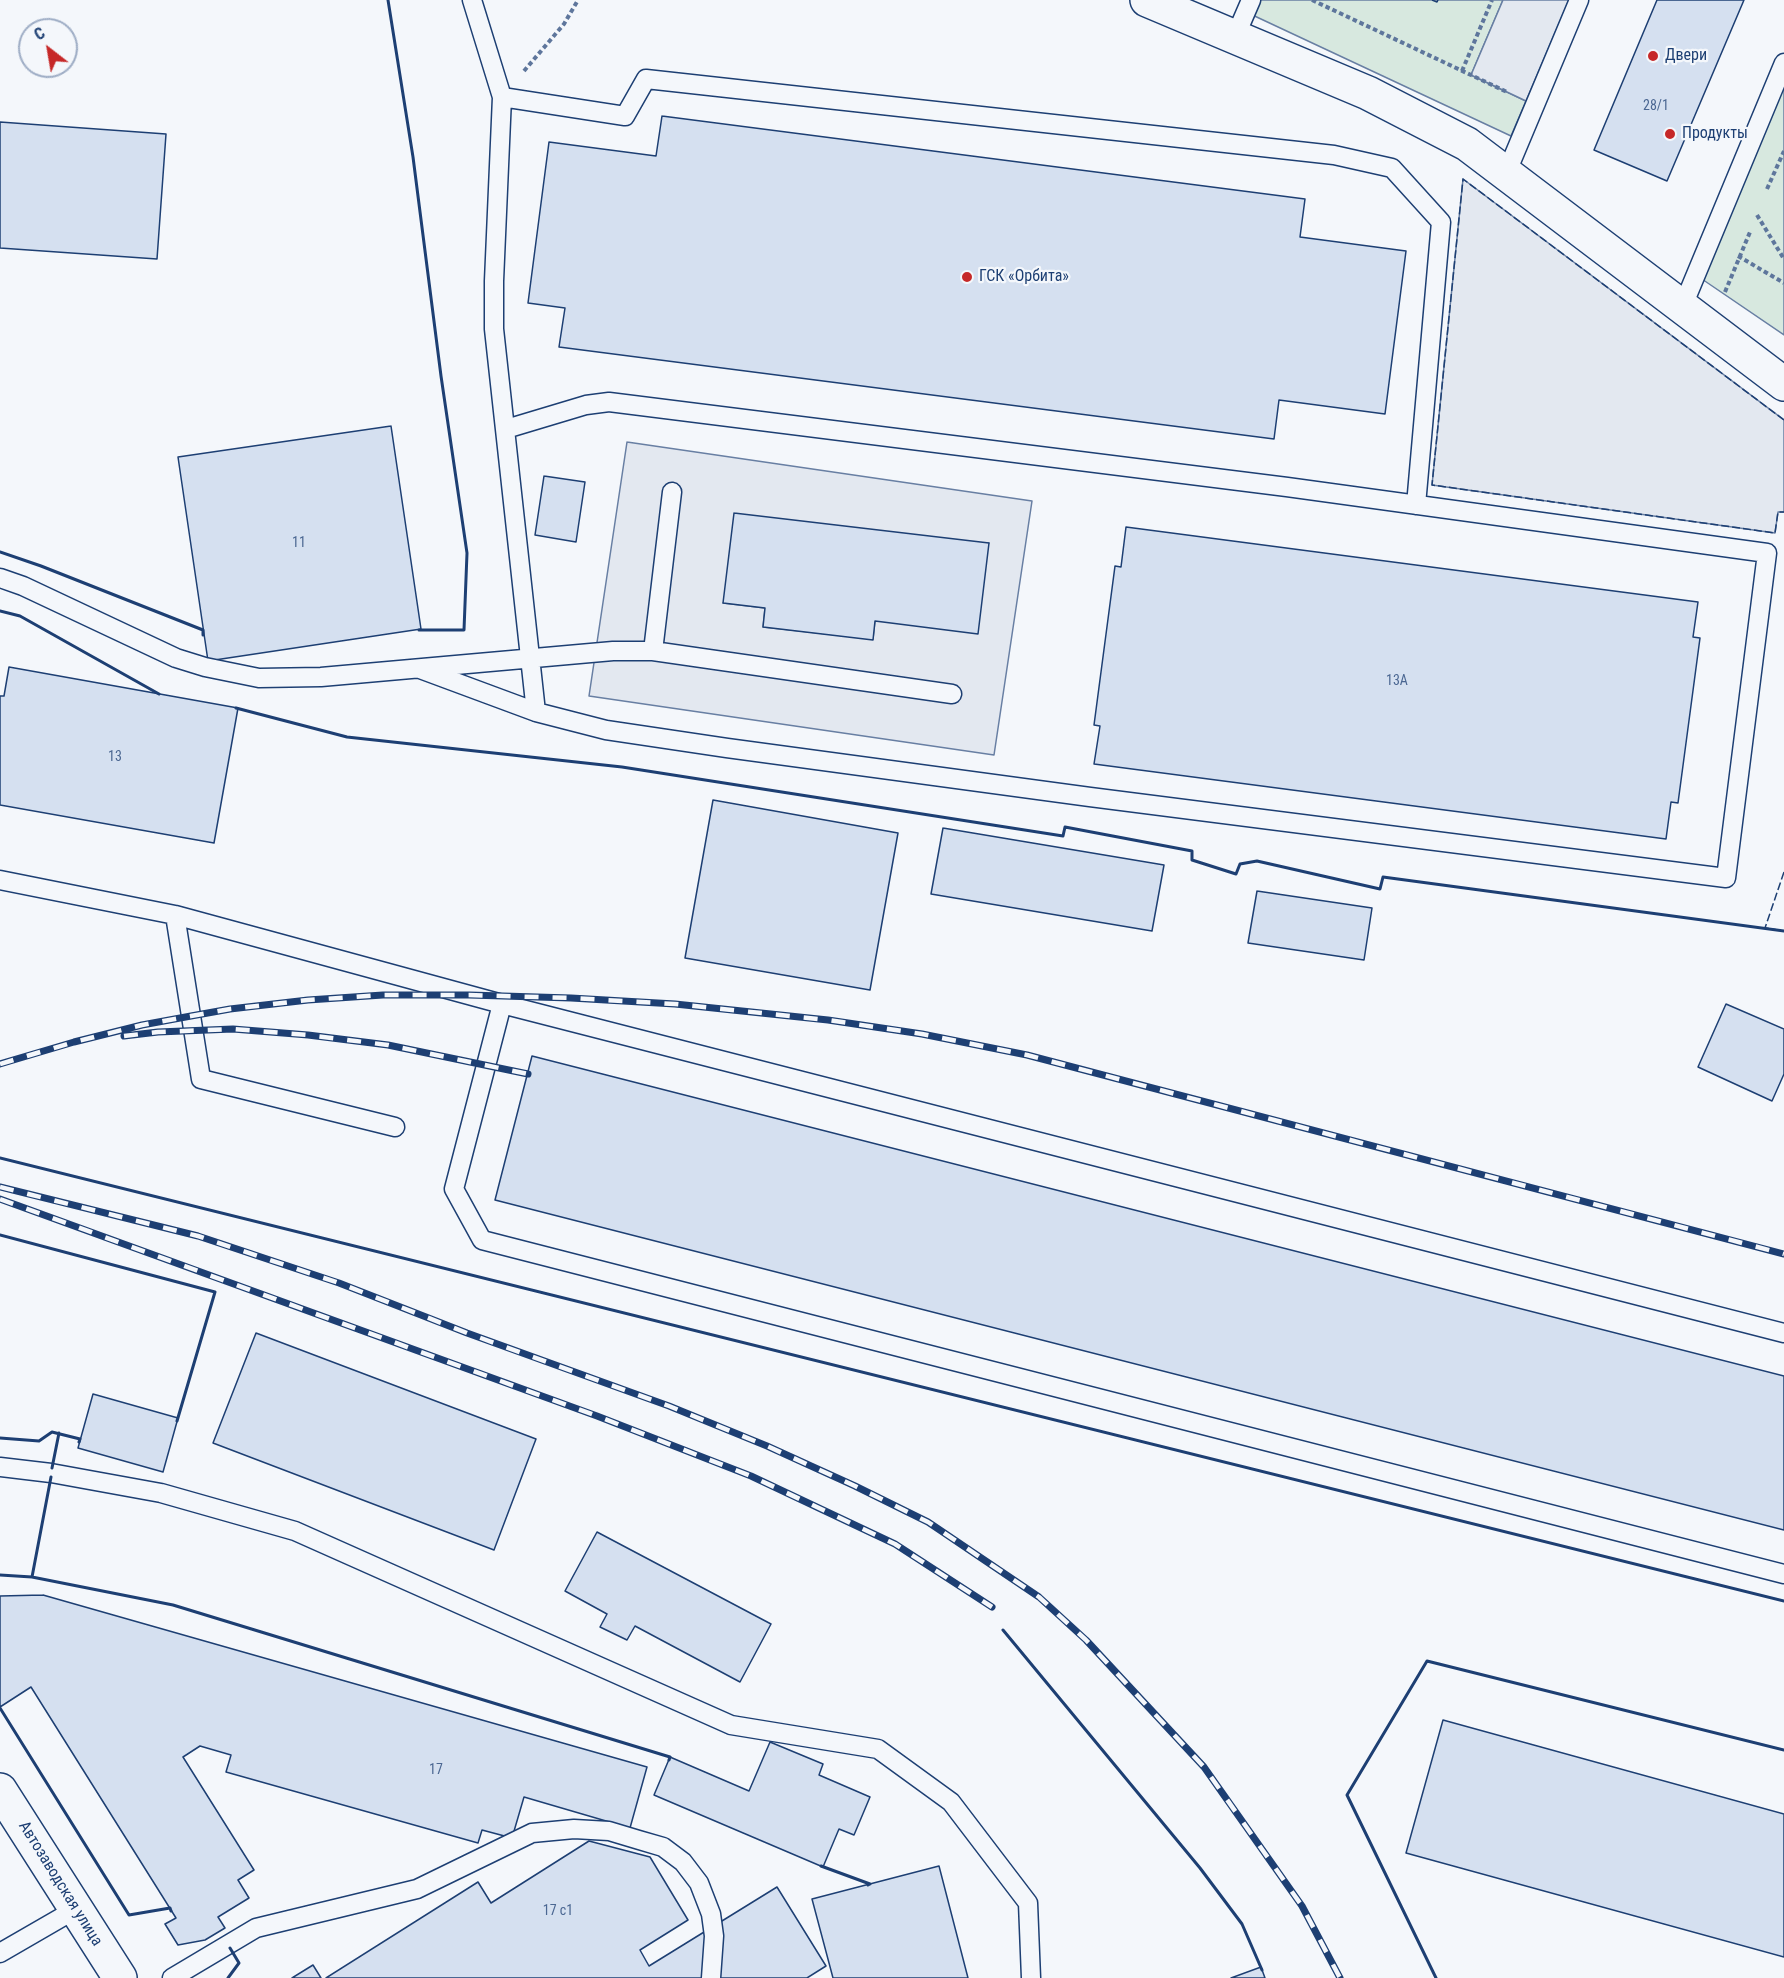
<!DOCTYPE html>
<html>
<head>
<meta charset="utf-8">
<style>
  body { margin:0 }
  #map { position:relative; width:1784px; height:1978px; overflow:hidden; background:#f4f7fb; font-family:"Roboto Condensed",sans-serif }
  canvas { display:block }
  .north { position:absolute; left:18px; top:18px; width:60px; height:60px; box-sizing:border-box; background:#f4f7fb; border:2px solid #9eadc5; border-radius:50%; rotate:329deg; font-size:16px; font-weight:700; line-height:24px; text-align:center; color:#1d3f73 }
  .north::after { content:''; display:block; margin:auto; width:21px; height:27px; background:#c62828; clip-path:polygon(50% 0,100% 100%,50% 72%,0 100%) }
</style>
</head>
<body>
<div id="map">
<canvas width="1784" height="1978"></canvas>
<div class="north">С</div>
</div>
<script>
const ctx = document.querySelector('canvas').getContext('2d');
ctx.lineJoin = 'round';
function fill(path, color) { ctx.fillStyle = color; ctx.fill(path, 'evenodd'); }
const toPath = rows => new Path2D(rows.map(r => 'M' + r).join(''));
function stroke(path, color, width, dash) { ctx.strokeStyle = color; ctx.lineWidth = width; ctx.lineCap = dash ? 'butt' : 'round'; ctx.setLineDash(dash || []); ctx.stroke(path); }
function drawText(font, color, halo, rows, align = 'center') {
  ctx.font = font + ' "Roboto Condensed",sans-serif'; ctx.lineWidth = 4.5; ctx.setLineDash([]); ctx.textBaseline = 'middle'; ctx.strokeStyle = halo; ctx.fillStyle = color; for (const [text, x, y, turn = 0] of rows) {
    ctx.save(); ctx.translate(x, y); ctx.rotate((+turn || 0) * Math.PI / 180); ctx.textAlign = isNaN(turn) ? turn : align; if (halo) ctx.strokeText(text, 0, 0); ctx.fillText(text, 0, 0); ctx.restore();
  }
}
const green = toPath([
  [1251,0,1503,0,1471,75,1526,101,1511,136,1246,12,1251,0],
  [1784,63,1784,335,1696,275,1784,63]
]);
const parking = toPath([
  [1503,0,1569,0,1526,101,1471,75,1503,0],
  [1463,179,1784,420,1784,512,1778,512,1775,533,1432,485,1463,179],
  [627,442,1032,501,994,755,589,696,627,442],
  [989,543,875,621,873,639,763,627,765,608,723,603,989,543]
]);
const building = toPath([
  [1657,0,1744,0,1667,181,1594,150,1657,0],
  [662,116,1305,199,1300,237,1406,251,1385,414,1279,400,1274,439,559,347,565,308,528,303,549,142,656,156,662,116],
  [0,122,166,134,157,259,0,248,0,122],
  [391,426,421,629,208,661,178,457,391,426],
  [544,476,585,482,576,542,535,535,544,476],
  [734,513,989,543,978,634,875,621,873,640,763,627,765,608,723,603,734,513],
  [1126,527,1698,602,1693,637,1700,638,1678,803,1671,802,1666,839,1094,764,1100,726,1094,725,1115,566,1121,567,1126,527],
  [9,667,238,708,214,843,0,805,0,696,4,696,9,667],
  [713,800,898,833,870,990,685,958,713,800],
  [943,828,1164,865,1152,931,931,894,943,828],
  [1257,891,1372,908,1364,960,1248,943,1257,891],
  [1726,1004,1784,1029,1784,1074,1772,1101,1698,1067,1726,1004],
  [532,1056,1784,1376,1784,1530,495,1200,532,1056],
  [256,1333,536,1439,494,1550,213,1443,256,1333],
  [93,1394,178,1418,163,1472,78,1448,93,1394],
  [597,1532,771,1624,740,1682,635,1626,627,1640,600,1627,607,1614,565,1591,597,1532],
  [43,1595,647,1767,630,1828,524,1797,512,1838,482,1830,478,1843,226,1772,231,1755,200,1746,183,1757,254,1870,238,1880,249,1898,218,1917,225,1928,205,1940,178,1945,165,1924,176,1918,31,1687,0,1707,0,1596,43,1595],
  [1443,1720,1784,1814,1784,1957,1406,1853,1443,1720],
  [770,1742,823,1764,819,1775,870,1797,854,1835,839,1829,823,1867,654,1795,670,1757,749,1791,770,1742],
  [589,1841,650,1857,688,1920,640,1950,649,1966,777,1887,826,1966,807,1978,326,1978,478,1882,491,1903,589,1841],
  [939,1866,968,1978,833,1978,812,1899,939,1866],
  [313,1965,321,1978,292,1978,313,1965],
  [1261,1967,1265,1978,1231,1978,1261,1967]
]);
const path = toPath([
  [1312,0,1507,92],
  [524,71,564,24,578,0],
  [1462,71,1492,0],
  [1767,189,1784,151],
  [1757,215,1784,259],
  [1738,256,1784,283],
  [1725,292,1750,232]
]);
const lane = toPath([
  [472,0,502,97,494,281,494,329,536,712],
  [1235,37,1251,0],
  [502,97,625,116,646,79,1334,155,1392,168,1441,222,1416,505],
  [1506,174,1579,0],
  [1682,308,1784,63],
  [0,578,23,586,176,658,205,667,259,678,321,677,613,651,653,651,952,694],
  [653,651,672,492],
  [420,669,536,712,606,730,727,748,1090,797,1726,878,1767,553,1287,487,609,402,586,405,506,429],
  [0,880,175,915,502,1004],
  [175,915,201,1079,395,1127],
  [1784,1333,502,1004,454,1189,482,1240,1784,1574],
  [0,1467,51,1473,161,1493,295,1531,731,1725,878,1749,951,1802,1028,1903,1031,1978],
  [0,1953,76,1909],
  [172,1978,256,1928,417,1889,532,1833,574,1829,609,1831,639,1840,663,1847,683,1862,699,1883,711,1914,714,1936,711,1978]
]);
const street = toPath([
  [1147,0,1368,93,1467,144,1784,384]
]);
const secondary = toPath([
  [0,1790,120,1978]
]);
const rail = toPath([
  [124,1036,158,1032,233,1029,308,1035,388,1045,528,1074],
  [0,1064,74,1042,142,1025,191,1016,230,1009,308,1000,383,995,469,995,571,998,675,1004,828,1020,922,1034,1027,1055,1784,1254],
  [0,1187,198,1236,339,1283,467,1333,669,1406,767,1446,855,1486,928,1522,1039,1597,1086,1640,1204,1767,1302,1906,1340,1978],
  [0,1199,597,1416,751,1476,895,1544,992,1607]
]);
const fence = toPath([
  [1432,0,1437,2,1438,0],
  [1784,420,1463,179,1432,485,1775,533,1778,512,1784,512],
  [1784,872,1765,928,1784,931]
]);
const wall = toPath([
  [388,0,413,157,441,376,467,553,464,630,419,630],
  [0,552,41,566,203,630,203,635],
  [0,611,20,616,159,694],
  [236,708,347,737,622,767,1063,836,1065,827,1192,851,1192,860,1236,874,1240,864,1257,861,1380,889,1383,877,1784,931],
  [0,1158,1784,1601],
  [0,1235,215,1292,177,1421],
  [0,1438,39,1441,52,1432,80,1439,79,1442],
  [52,1468,59,1433],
  [0,1575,32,1577,173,1605,670,1757,669,1760],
  [32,1577,51,1477],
  [1003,1630,1200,1868,1242,1924,1262,1970],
  [0,1708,129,1915,170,1908,171,1911],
  [821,1866,870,1884,868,1885],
  [228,1978,239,1963,230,1948],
  [1436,1978,1347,1795,1427,1661,1784,1750]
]);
const markers = [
  [1653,56,6,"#c62828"],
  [1670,134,6,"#c62828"],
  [967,277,6,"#c62828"]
];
const numberNames = [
  ["28/1",1656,106],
  ["11",299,543],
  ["13А",1397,681],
  ["13",115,757],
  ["17",436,1770],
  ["17 с1",558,1911]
];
const poiNames = [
  ["Двери",1665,56],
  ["Продукты",1682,134],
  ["ГСК «Орбита»",979,277]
];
const streetNames = [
  ["Автозаводская улица",60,1884,58]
];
fill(green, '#d7e8df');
stroke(green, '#687fa3', 1.5);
fill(parking, '#e3e8f0');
stroke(parking, '#687fa3', 1.5);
fill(building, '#d5e0f0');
stroke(building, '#1d3f73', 1.5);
stroke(lane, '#1d3f73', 21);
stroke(street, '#1d3f73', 36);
stroke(secondary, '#1d3f73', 36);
stroke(path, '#5e769c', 4, [4.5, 3]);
stroke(lane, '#f4f7fb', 18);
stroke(street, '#f4f7fb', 33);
stroke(secondary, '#f4f7fb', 33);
stroke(rail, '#1d3f73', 7);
stroke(rail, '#f4f7fb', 4.5, [14]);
stroke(fence, '#1d3f73', 1.5, [8, 3]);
stroke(wall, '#1d3f73', 3);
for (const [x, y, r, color] of markers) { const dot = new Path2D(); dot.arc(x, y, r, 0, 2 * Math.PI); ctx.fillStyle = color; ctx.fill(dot); stroke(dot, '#f4f7fb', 2); }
drawText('14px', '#4b6792', null, numberNames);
drawText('16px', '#1d3f73', '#f4f7fb', poiNames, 'left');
drawText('16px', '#1d3f73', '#f4f7fb', streetNames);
</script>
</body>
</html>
